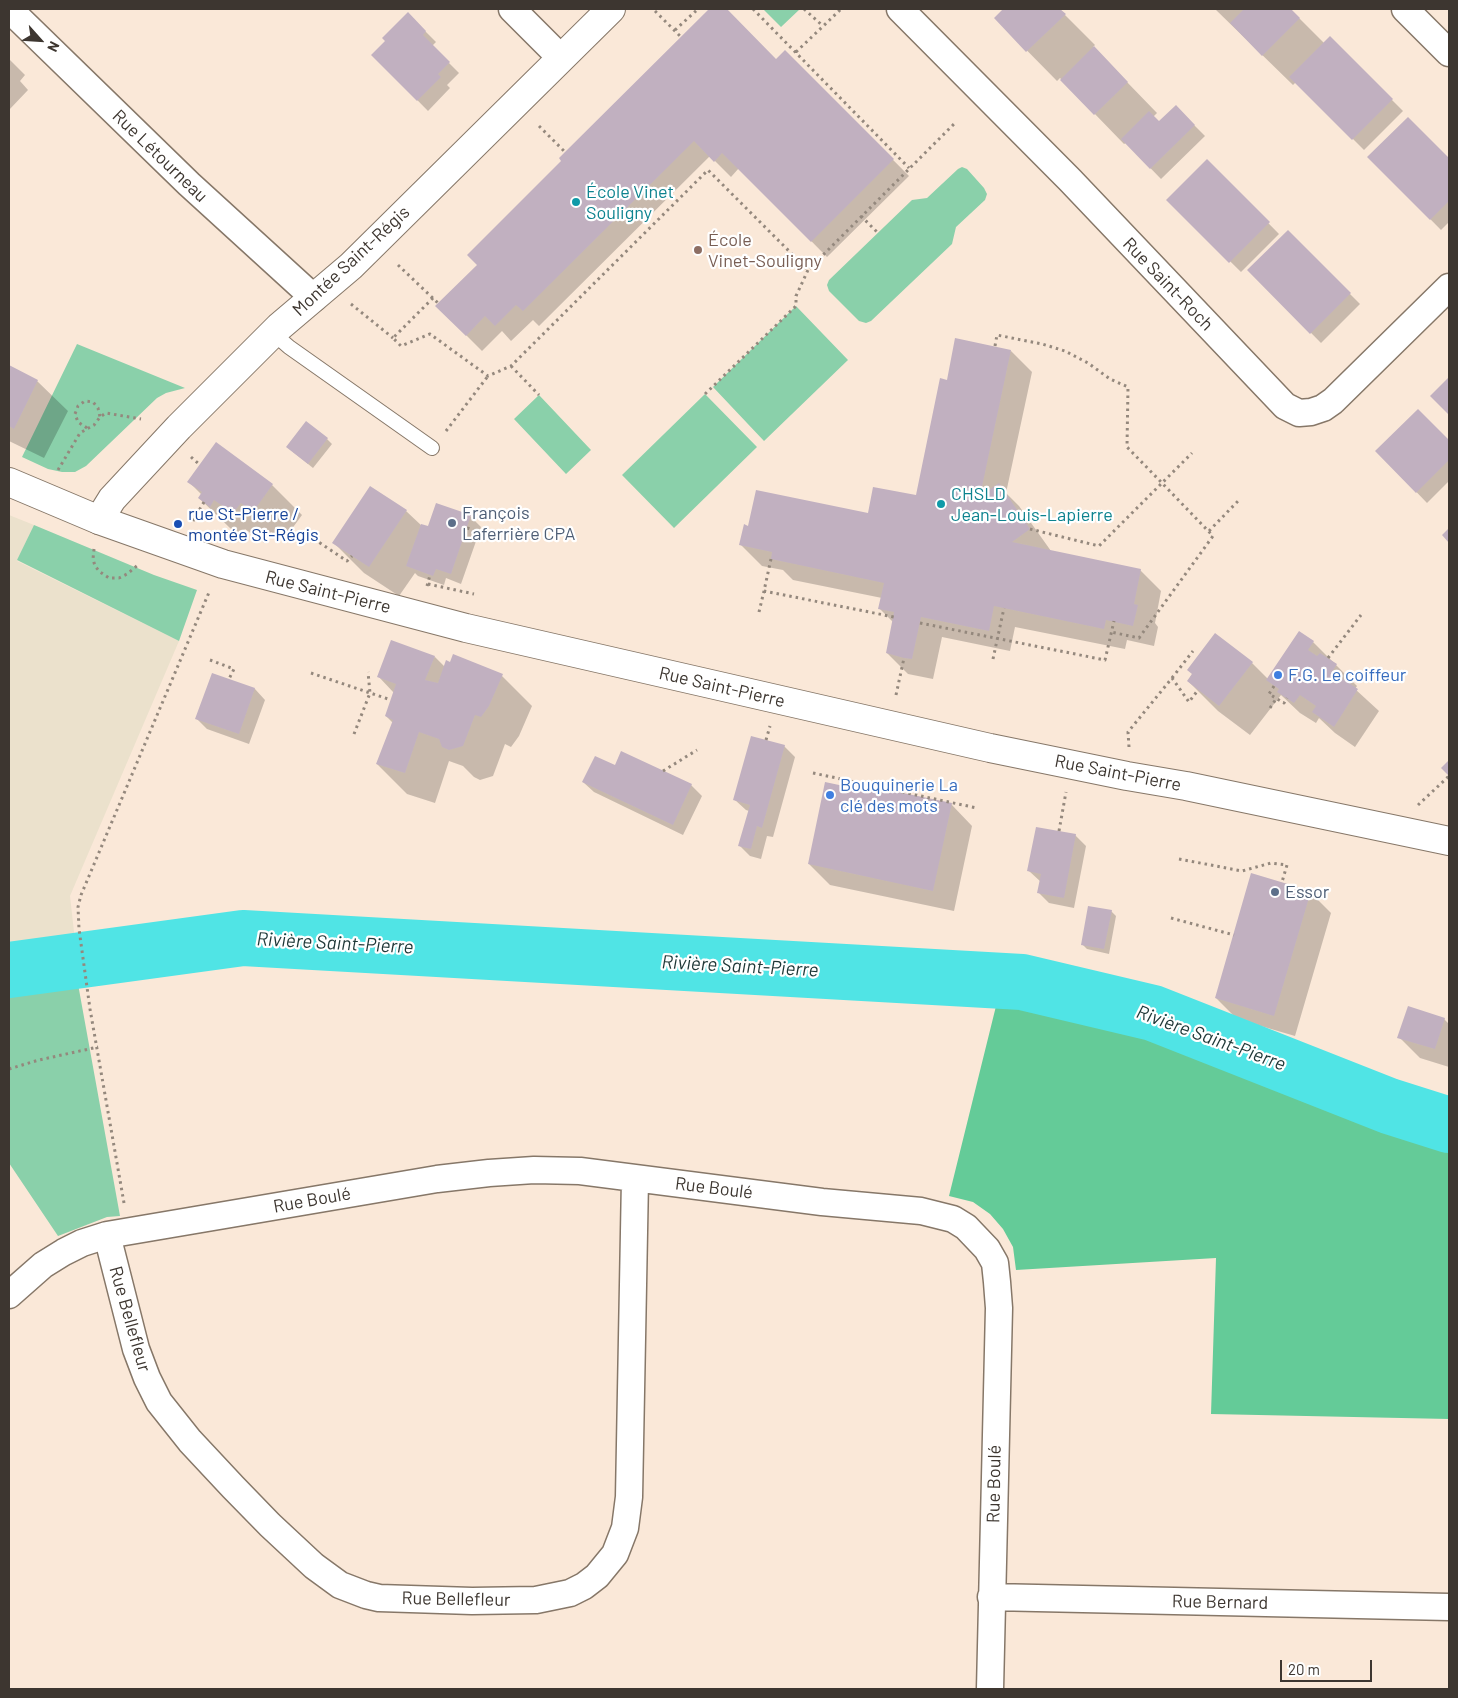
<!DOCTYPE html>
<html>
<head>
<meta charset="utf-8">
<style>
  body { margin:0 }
  #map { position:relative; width:1458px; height:1698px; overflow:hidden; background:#fae8d8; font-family:Barlow,sans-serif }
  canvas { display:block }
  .frame { position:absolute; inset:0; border:10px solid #3d3630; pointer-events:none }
  .north { position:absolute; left:15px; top:15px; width:50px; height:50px; -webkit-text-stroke:4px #fff; paint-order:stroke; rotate:116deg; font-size:14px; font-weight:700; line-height:20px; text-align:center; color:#3d3630 }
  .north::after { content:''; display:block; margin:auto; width:18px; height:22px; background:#3d3630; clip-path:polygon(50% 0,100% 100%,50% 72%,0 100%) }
  .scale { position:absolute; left:1280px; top:1660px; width:92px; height:22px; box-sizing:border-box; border:2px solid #3d3630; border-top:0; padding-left:6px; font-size:15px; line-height:18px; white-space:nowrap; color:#3d3630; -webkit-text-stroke:4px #fff; paint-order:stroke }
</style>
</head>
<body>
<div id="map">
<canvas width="1458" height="1698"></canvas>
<div class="frame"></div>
<div class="north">N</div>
<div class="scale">20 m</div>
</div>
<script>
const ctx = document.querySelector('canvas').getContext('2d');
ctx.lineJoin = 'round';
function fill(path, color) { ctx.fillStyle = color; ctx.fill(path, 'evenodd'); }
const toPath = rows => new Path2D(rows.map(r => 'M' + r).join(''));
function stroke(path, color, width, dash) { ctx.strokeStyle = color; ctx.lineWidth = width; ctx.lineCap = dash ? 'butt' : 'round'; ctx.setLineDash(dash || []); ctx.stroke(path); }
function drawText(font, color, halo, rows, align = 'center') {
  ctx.font = font + ' Barlow,sans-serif'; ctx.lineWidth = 4.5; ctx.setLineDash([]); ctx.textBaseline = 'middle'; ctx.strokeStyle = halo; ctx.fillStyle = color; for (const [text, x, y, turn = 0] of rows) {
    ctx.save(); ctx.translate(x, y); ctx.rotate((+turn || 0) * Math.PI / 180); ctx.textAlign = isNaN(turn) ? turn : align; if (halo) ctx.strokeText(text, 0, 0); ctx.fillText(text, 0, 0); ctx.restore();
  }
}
const industrial = toPath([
  [9,515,34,525,17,561,179,641,70,896,76,950,9,959]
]);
const green = toPath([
  [763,9,800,9,781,27],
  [962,167,967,169,984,188,987,194,985,200,956,227,952,244,871,321,866,323,859,321,829,291,827,285,829,280,912,200,927,198,958,169],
  [796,306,848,360,764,441,713,387],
  [77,344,185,388,166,393,157,398,86,466,75,472,62,472,48,469,22,457],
  [705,394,757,447,674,528,622,475],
  [539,395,591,450,566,474,514,419],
  [34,525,154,575,197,590,179,641,17,560],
  [78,984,120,1216,107,1217,58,1236,9,1163,9,993]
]);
const forest = toPath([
  [999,994,1148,1037,1277,1086,1449,1147,1449,1419,1211,1414,1216,1258,1016,1270,1013,1247,1003,1229,990,1214,973,1202,949,1196]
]);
const shadow = toPath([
  [711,9,725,9,776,60,785,51,909,176,827,257,739,168,731,177,710,156,539,326,533,320,511,341,502,331,482,351,437,306,479,265,563,161,565,153],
  [1005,9,1059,9,1095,45,1093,47,1157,113,1153,117,1159,123,1176,107,1205,136,1161,179,1126,143,1124,144,1060,78,1057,81,995,18],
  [1215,9,1290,9,1325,44,1330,38,1403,111,1364,150,1296,82,1293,85],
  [408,14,436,42,432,46,459,73,447,85,450,88,428,111,373,55,387,41],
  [9,59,25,75,20,81,28,90,9,110],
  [1408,118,1449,160,1449,222,1441,230,1369,157],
  [1207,161,1279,234,1241,272,1168,200],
  [1288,232,1360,304,1321,343,1249,270],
  [1011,351,1032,372,1006,493,1019,506,1051,551,1140,570,1161,591,1155,623,1158,627,1154,646,1127,640,1125,649,1015,627,1010,651,942,637,933,679,908,674,887,653,893,622,879,608,882,598,793,580,783,570,762,566,741,545,749,527,869,514,917,497,948,381],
  [9,367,37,381,68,411,44,458,9,441],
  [1418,411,1449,442,1449,481,1427,503,1377,451],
  [327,439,332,444,313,468,293,452],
  [217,444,272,485,302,515,283,541,271,532,264,543,245,529,240,536,230,528,199,498,202,495,189,482],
  [406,511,422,526,429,528,470,516,481,527,461,584,446,578,444,585,418,576,415,573,399,596,364,573,334,543],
  [1215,634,1252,663,1268,679,1313,642,1357,686,1355,689,1379,711,1355,747,1335,733,1319,718,1316,723,1300,713,1281,695,1250,735,1218,711,1188,681],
  [454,656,502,676,532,706,519,736,511,747,505,744,493,776,480,780,474,777,463,766,449,761,435,803,407,794,377,764,393,723,386,716,394,693,378,676,435,657,445,667,451,664],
  [213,674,255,689,265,700,249,744,207,729,197,719],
  [784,746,795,757,773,837,767,836,761,859,750,856,740,846,749,811,746,810,735,800],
  [615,767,691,785,702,796,683,835,594,792,583,782],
  [951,804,972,826,954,911,830,885,809,864],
  [1075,835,1086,846,1074,908,1049,903,1039,893,1041,882,1029,871],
  [1310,892,1331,913,1295,1036,1237,1019,1216,998],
  [1111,911,1116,916,1109,954,1087,949,1082,944],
  [1444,1019,1449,1024,1449,1067,1420,1058,1399,1037]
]);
const river = toPath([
  [9,970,243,938,1022,982,1153,1013,1389,1106,1449,1125]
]);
const building = toPath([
  [709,9,727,9,776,59,785,50,894,159,811,242,722,153,714,162,694,141,523,311,516,305,495,326,485,316,466,336,435,306,477,265,467,255,561,161,559,158,565,152],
  [1003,9,1060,9,1066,14,1026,52,994,18],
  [1244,9,1291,9,1300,18,1262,56,1230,23],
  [408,12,426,31,423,35,450,62,438,74,441,77,417,101,371,55,385,41,382,38],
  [1330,36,1393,99,1352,140,1289,77],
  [1094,46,1128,82,1094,115,1060,80],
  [1176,105,1195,125,1150,169,1121,139,1149,111,1159,121],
  [1408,117,1449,158,1449,201,1430,220,1367,157],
  [1207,159,1270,222,1229,263,1166,200],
  [1288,230,1351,293,1310,334,1247,270],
  [955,338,1011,350,980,496,999,483,1030,529,1012,542,1141,569,1134,604,1138,605,1133,626,1106,620,1104,629,994,606,989,631,921,617,912,659,904,658,886,653,894,612,878,609,884,583,771,559,772,552,739,545,744,524,748,526,756,490,868,513,873,487,916,495,940,378,947,380],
  [9,365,38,380,14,429,9,426],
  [1449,377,1449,415,1430,396],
  [1418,409,1449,440,1449,460,1416,493,1375,451],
  [306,421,328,438,308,464,286,447],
  [216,442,273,484,253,512,241,503,233,513,214,500,210,507,198,498,202,492,187,482],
  [370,486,407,510,369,567,332,543],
  [436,503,471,515,451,574,436,569,433,576,406,566,421,524,428,526],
  [1449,528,1449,543,1442,535],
  [1299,631,1314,641,1308,650,1317,656,1320,653,1337,664,1332,672,1358,689,1334,727,1312,712,1316,706,1300,695,1294,703,1277,692,1279,689,1266,680],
  [1215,633,1253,662,1219,706,1187,681,1192,674,1187,670],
  [391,640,435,656,425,680,438,683,446,660,450,662,453,654,503,674,489,706,481,717,475,715,463,746,449,750,442,747,439,739,419,732,405,773,376,764,393,720,385,716,396,684,377,677],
  [212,673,255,688,239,734,195,719],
  [751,736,785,745,762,828,757,826,751,849,738,846,750,805,733,800],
  [621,751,692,784,673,825,582,782,595,756,615,765],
  [1449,760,1449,776,1441,768],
  [825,782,858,789,859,784,952,803,933,891,808,864],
  [1036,827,1076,834,1064,898,1037,893,1041,874,1027,871],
  [1251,873,1311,891,1274,1016,1215,998],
  [1088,906,1112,910,1104,949,1081,945],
  [1408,1006,1445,1018,1435,1049,1397,1038]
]);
const path = toPath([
  [753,9,909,168],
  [804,9,823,26],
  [655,11,681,37],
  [675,30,698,9],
  [796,52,841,9],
  [539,126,565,152],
  [861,216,878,233],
  [398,265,438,303],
  [433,298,393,338,401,346,430,334,488,376,511,366,708,170,808,270,956,122],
  [351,304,393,338],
  [995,346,997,335,1042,344,1065,351,1088,363,1110,379,1128,387,1127,447,1162,483,1192,453],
  [511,366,539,395],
  [705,394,796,306,796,296,808,270],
  [87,428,78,422,75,414,78,406,85,401,93,402,98,408,100,417],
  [446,431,488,376],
  [191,457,200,465],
  [58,470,80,433,94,425,100,417,106,413,141,419],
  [193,521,204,502],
  [467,528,497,538],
  [1030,529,1099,546,1162,483,1213,536,1139,638,1111,632],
  [1209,531,1239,500],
  [314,539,347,561,352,556],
  [94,549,93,559,95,566,100,572,109,578,119,578,127,574,138,565],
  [771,559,764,591,894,617],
  [428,584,474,594],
  [427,586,430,575],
  [759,612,764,591],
  [920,623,1105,660,1114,621],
  [1328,658,1361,615],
  [993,659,1004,608],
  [210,660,234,669,229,679],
  [311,673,391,700],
  [1172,678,1193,651],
  [1274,686,1269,694,1284,703,1287,698],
  [896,695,904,658],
  [1270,708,1276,699],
  [354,734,370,693,368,672],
  [766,740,770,726],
  [1129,747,1128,732,1172,678,1189,702,1198,690],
  [663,771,697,750],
  [813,773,977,808],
  [1418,805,1449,776],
  [1059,831,1066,792],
  [1179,859,1242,871,1271,863,1287,865,1282,882],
  [1171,918,1234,935],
  [9,1069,39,1060,98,1047],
  [124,1203,90,1009,79,929,78,907,81,895,210,590]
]);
const service = toPath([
  [273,333,289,347,432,448]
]);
const minor = toPath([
  [9,9,189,184,314,298],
  [512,9,561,58],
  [900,9,1070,180,1285,406,1299,413,1311,412,1323,408,1333,401,1449,287],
  [1405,9,1449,53],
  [107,1235,136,1349,147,1378,159,1402,190,1441,233,1487,270,1525,314,1566,340,1585,366,1595,379,1598,472,1601,536,1600,570,1593,584,1586,597,1576,615,1554,625,1528,629,1497,635,1179],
  [9,1295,43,1265,64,1252,82,1243,107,1235,437,1179,489,1173,534,1170,580,1171,822,1202,921,1211,953,1219,966,1227,987,1249,995,1263,997,1282,999,1308,990,1689],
  [991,1597,1449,1607]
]);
const tertiary = toPath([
  [99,520,112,499,179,427,279,327,351,266,611,9]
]);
const secondary = toPath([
  [9,482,99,520,223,564,466,628,990,748,1127,776,1186,786,1449,841]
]);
const markers = [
  [576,202,5,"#0f9aa8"],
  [698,250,5,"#8d6e63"],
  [941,504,5,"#0f9aa8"],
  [452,523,5,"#5c6f8a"],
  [178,524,5,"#1a4fb4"],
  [1278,675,5,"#3f7fe0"],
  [830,795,5,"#3f7fe0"],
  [1275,892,5,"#5c6f8a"]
];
const streetNames = [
  ["Rue Létourneau",160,156,44],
  ["Montée Saint-Régis",351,261,-43],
  ["Rue Saint-Roch",1168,284,46],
  ["Rue Saint-Pierre",328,592,14],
  ["Rue Saint-Pierre",722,687,13],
  ["Rue Saint-Pierre",1118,773,11],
  ["Rue Boulé",714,1188,7],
  ["Rue Boulé",312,1200,-10],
  ["Rue Bellefleur",130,1319,74],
  ["Rue Boulé",994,1484,-89],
  ["Rue Bellefleur",456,1599,1],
  ["Rue Bernard",1220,1602,1]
];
const cultureNames = [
  ["École Vinet",586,192],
  ["Souligny",586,213],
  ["CHSLD",951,494],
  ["Jean-Louis-Lapierre",951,515]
];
const educationNames = [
  ["École",708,240],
  ["Vinet-Souligny",708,261]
];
const serviceNames = [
  ["François",462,513],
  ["Laferrière CPA",462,534],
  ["Essor",1285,892]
];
const transitNames = [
  ["rue St-Pierre /",188,514],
  ["montée St-Régis",188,535]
];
const shopNames = [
  ["F.G. Le coiffeur",1288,675],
  ["Bouquinerie La",840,785],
  ["clé des mots",840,806]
];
const waterNames = [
  ["Rivière Saint-Pierre",335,943,3],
  ["Rivière Saint-Pierre",740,966,3],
  ["Rivière Saint-Pierre",1211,1038,20]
];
fill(industrial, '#ebe1cc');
fill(green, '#8ad0aa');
fill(forest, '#64cb98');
fill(shadow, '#0003');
stroke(river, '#50e4e5', 56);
fill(building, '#c1b0c0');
stroke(service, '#867768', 16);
stroke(minor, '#867768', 29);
stroke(tertiary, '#867768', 30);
stroke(secondary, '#867768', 30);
stroke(path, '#94887d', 3, [2.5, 4]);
stroke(service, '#fff', 14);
stroke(minor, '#fff', 26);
stroke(tertiary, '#fff', 28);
stroke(secondary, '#fff', 28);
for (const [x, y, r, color] of markers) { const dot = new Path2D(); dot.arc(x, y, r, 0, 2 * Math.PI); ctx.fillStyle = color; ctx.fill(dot); stroke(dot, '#fff', 2); }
drawText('18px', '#3d3630', '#fff', streetNames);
drawText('18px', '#0d838f', '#fff', cultureNames, 'left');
drawText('18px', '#785e54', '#fff', educationNames, 'left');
drawText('18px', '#4e5e75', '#fff', serviceNames, 'left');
drawText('18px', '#164399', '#fff', transitNames, 'left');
drawText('18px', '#366cbe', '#fff', shopNames, 'left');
drawText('italic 19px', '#1e3737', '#fff', waterNames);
</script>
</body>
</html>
